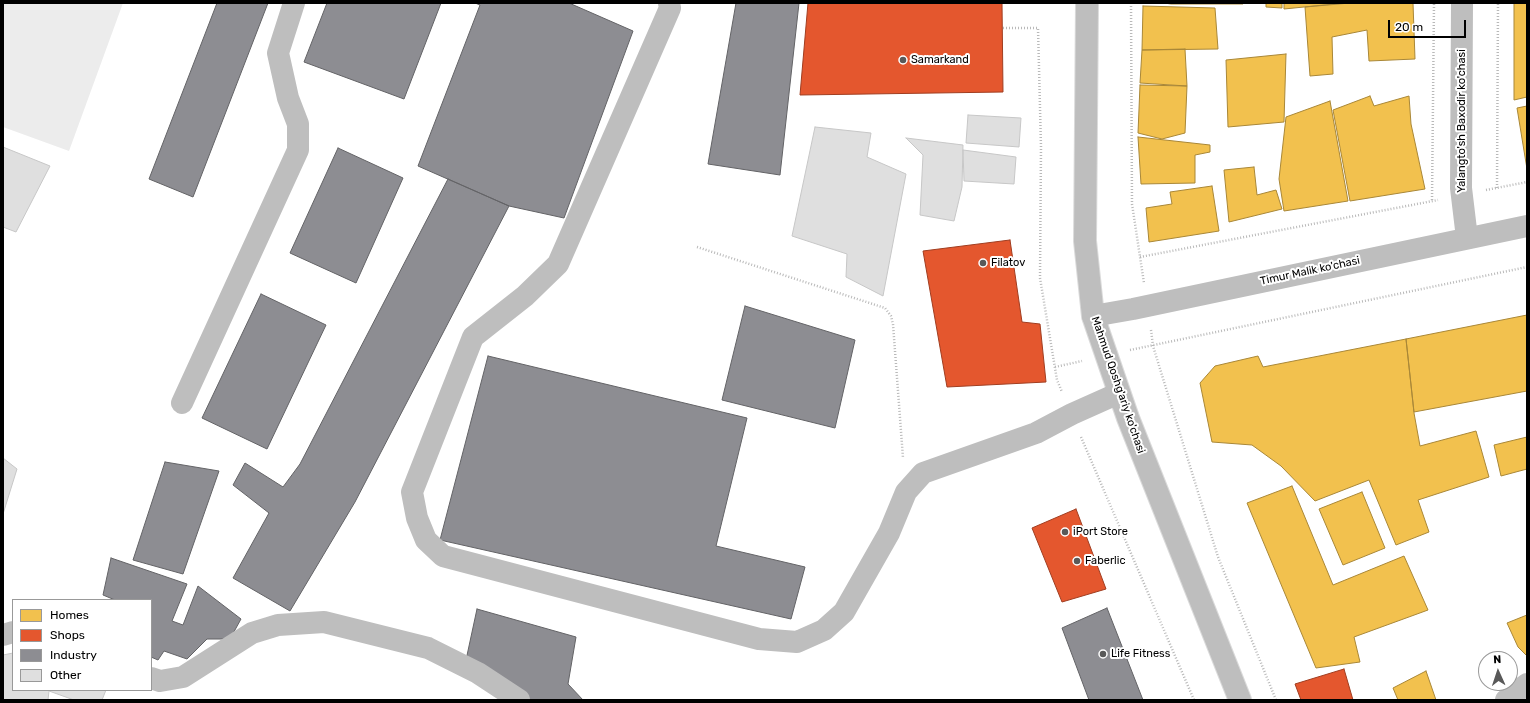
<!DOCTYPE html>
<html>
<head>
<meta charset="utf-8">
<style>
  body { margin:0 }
  #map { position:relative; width:1530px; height:703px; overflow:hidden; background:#fff; font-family:Rubik,sans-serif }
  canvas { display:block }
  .frame { position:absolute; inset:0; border:4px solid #000; pointer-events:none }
  .legend { position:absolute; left:12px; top:599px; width:140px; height:92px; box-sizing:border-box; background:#fff; border:1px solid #999; margin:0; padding:5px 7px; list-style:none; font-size:12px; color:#000 }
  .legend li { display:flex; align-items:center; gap:8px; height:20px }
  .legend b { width:20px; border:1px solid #999 }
  .north { position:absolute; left:1478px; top:651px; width:40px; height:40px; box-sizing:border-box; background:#fff; border:1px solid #999; border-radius:50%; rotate:357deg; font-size:11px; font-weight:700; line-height:16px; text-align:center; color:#000 }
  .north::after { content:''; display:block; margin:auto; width:14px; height:18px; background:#595959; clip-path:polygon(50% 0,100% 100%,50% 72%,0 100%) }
  .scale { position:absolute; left:1388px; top:20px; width:78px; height:18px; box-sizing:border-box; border:2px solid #000; border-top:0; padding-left:5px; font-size:12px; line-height:14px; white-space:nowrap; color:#000; -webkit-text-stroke:3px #fff; paint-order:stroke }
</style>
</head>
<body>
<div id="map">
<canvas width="1530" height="703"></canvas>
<div class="frame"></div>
<ul class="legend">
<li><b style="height:11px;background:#f2c14e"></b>Homes</li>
<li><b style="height:11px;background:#e4572e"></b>Shops</li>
<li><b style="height:11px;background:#8d8d92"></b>Industry</li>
<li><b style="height:11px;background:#dfdfdf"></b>Other</li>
</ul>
<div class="north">N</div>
<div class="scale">20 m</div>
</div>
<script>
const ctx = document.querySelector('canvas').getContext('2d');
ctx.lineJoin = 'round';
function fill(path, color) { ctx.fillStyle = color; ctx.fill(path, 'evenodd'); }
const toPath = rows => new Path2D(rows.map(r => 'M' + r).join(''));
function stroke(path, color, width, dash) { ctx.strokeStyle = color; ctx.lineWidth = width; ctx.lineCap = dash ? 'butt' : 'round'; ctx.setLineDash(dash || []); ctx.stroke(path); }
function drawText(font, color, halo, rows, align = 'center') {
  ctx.font = font + ' Rubik,sans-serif'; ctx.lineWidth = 4; ctx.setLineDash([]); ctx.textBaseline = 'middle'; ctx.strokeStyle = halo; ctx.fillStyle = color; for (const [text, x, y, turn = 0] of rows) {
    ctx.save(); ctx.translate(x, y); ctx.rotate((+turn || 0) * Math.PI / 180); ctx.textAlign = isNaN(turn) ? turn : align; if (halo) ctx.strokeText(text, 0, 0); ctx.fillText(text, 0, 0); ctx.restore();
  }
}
const green = toPath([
  [3,3,123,3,69,151,3,127]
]);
const homes = toPath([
  [1164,3,1243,3,1243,4,1171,4,1164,3],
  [1266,3,1282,3,1282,8,1266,7,1266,3],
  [1284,3,1344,3,1284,9,1284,3],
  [1350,3,1413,3,1415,59,1369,61,1367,30,1332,37,1333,74,1310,76,1305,7,1350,3],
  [1514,3,1527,3,1527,97,1514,100,1514,3],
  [1143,6,1215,8,1218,49,1142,50,1143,6],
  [1185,49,1187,86,1140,83,1142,50,1185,49],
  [1286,54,1284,122,1228,127,1226,60,1286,54],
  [1140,85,1187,86,1185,133,1162,139,1138,133,1140,85],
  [1370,96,1374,106,1409,96,1411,124,1425,189,1350,201,1333,110,1370,96],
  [1330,101,1348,201,1284,211,1279,179,1286,117,1330,101],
  [1527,106,1527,169,1517,108,1527,106],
  [1138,137,1210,145,1210,152,1195,155,1195,183,1141,184,1138,137],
  [1254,167,1257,195,1276,190,1282,209,1229,222,1224,170,1254,167],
  [1212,186,1219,231,1149,242,1146,208,1172,204,1170,192,1212,186],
  [1527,315,1527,391,1414,412,1406,339,1527,315],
  [1406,339,1414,413,1420,446,1476,431,1489,477,1418,500,1429,532,1396,545,1369,480,1315,501,1281,466,1252,445,1212,442,1200,383,1215,366,1258,356,1263,367,1406,339],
  [1527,437,1527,469,1501,476,1494,445,1527,437],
  [1292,486,1333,585,1404,556,1428,610,1354,637,1360,662,1316,668,1247,503,1292,486],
  [1362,492,1385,548,1343,565,1319,509,1362,492],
  [1527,615,1527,656,1518,647,1507,623,1527,615],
  [1426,671,1436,700,1398,700,1393,688,1426,671]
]);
const shops = toPath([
  [808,3,1002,3,1003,92,800,95,808,3],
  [1010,240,1022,322,1040,324,1046,382,947,387,923,251,1010,240],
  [1076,509,1106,589,1062,602,1032,528,1076,509],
  [1344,669,1353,700,1301,700,1295,684,1344,669]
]);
const industry = toPath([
  [217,3,268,3,193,197,149,179,217,3],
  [327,3,441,3,404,99,304,62,327,3],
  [475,3,569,3,633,31,564,218,509,206,418,166,480,5,475,3],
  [736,3,799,3,780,175,708,164,736,3],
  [338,148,403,178,356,283,290,253,338,148],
  [448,179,509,206,355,502,290,611,233,578,269,513,233,485,245,463,283,487,300,464,448,179],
  [261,294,326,325,267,449,202,418,261,294],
  [745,306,855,340,835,428,722,400,745,306],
  [488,356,747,418,716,546,805,567,791,619,440,540,488,356],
  [165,462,219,471,183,574,133,560,165,462],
  [111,558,187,584,172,621,183,625,198,586,241,619,230,639,207,639,187,659,164,651,158,660,151,657,151,600,115,600,103,595,111,558],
  [1107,608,1143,700,1089,700,1062,628,1107,608],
  [477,609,576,637,568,684,583,700,527,700,466,660,477,609]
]);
const building = toPath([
  [968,115,1021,118,1019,147,966,143,968,115],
  [815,127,871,133,867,157,906,174,883,296,846,277,847,254,792,236,815,127],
  [906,138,963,145,962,187,954,221,920,215,923,155,906,138],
  [3,147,50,166,16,232,3,227,3,147],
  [963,150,1016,157,1014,184,964,181,963,150],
  [3,458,17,469,3,514,3,458],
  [13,653,13,690,106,690,102,700,74,700,49,691,48,700,3,700,3,655,13,653]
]);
const path = toPath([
  [1131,3,1132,204,1144,283],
  [1003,28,1038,28,1041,147,1040,278,1057,380,1062,392],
  [1497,188,1498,3],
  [1486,190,1527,182],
  [1432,200,1434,3],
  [697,247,885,308,891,316,893,324,903,458],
  [1140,257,1438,200],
  [1151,330,1153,346,1218,557,1276,700],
  [1130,350,1527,267],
  [1055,367,1082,361],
  [1081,437,1194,700]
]);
const minor = toPath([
  [669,3,670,8,558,264,525,296,473,337,412,492,417,518,426,540,443,556,759,639,797,642,824,630,844,612,889,533,906,492,923,473,1036,433,1072,414,1119,393],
  [1462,3,1461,188,1467,238],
  [1093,316,1133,309,1527,226],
  [182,403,298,150,298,124,288,98,278,53,294,3],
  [3,635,13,632],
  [151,678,160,681,183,677,252,633,278,625,324,622,428,648,478,673,519,700],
  [1506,700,1527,684]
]);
const major = toPath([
  [1087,3,1085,241,1093,316,1128,418,1240,700]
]);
const markers = [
  [903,60,4,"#595959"],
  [983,263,4,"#595959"],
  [1065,532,4,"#595959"],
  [1077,561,4,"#595959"],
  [1103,654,4,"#595959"]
];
const poiNames = [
  ["Samarkand",911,60],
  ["Filatov",991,263],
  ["iPort Store",1073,532],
  ["Faberlic",1085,561],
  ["Life Fitness",1111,654]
];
const streetNames = [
  ["Yalangto'sh Baxodir ko'chasi",1462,121,-90],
  ["Timur Malik ko'chasi",1310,271,-12],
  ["Mahmud Qoshg'ariy ko'chasi",1118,385,71]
];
fill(green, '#ececec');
fill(homes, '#f2c14e');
stroke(homes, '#a98737', 1);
fill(shops, '#e4572e');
stroke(shops, '#a03d20', 1);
fill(industry, '#8d8d92');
stroke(industry, '#636366', 1);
fill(building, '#dfdfdf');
stroke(building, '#c7c7c7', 1);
stroke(major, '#dbdbdb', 24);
stroke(path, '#b9b9b9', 2.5, [1, 2]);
stroke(minor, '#bebebe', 22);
stroke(major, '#bebebe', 22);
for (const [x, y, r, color] of markers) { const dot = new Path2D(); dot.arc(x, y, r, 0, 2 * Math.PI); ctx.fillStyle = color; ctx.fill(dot); stroke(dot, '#fff', 1.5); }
drawText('11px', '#000', '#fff', poiNames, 'left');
drawText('11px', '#000', '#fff', streetNames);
</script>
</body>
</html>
